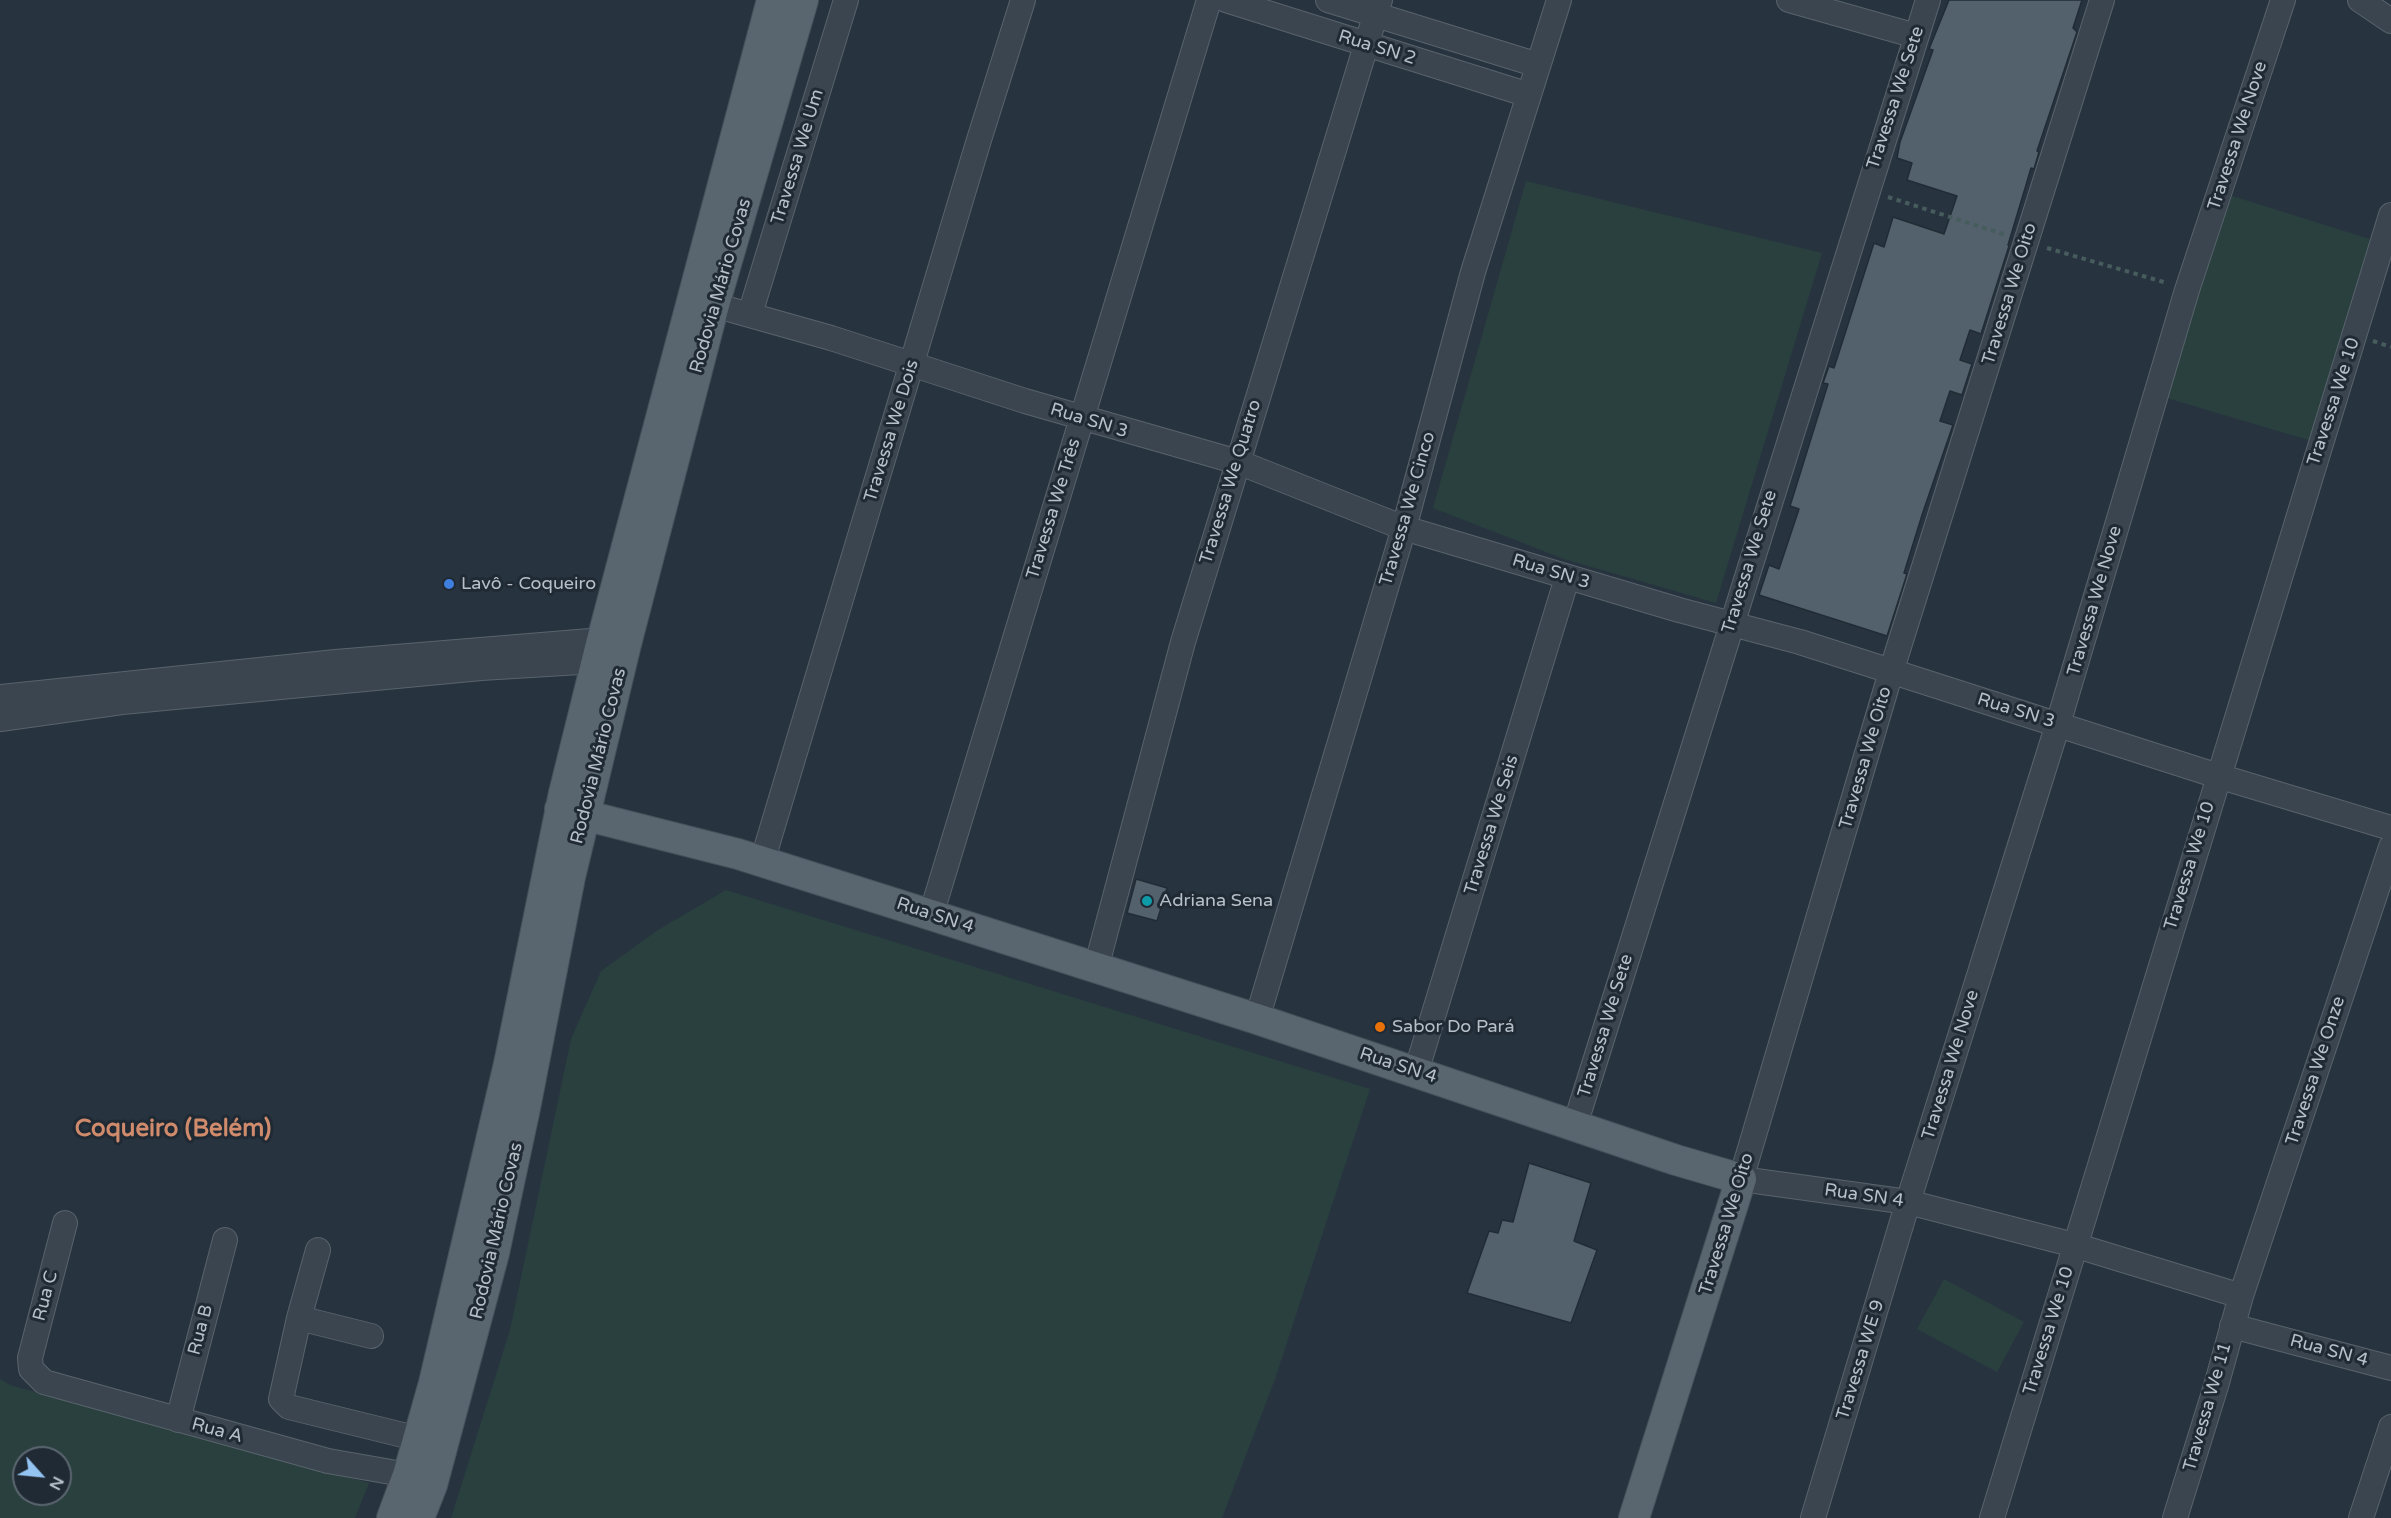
<!DOCTYPE html>
<html>
<head>
<meta charset="utf-8">
<style>
  body { margin:0 }
  #map { position:relative; width:2391px; height:1518px; overflow:hidden; background:#27343f; font-family:"Varela Round",sans-serif }
  canvas { display:block }
  .north { position:absolute; left:12px; top:1446px; width:60px; height:60px; box-sizing:border-box; background:#202a34; border:2px solid #5c6670; border-radius:50%; rotate:117deg; font-size:16px; font-weight:700; line-height:24px; text-align:center; color:#b7c0c9 }
  .north::after { content:''; display:block; margin:auto; width:21px; height:27px; background:#93c4f2; clip-path:polygon(50% 0,100% 100%,50% 72%,0 100%) }
</style>
</head>
<body>
<div id="map">
<canvas width="2391" height="1518"></canvas>
<div class="north">N</div>
</div>
<script>
const ctx = document.querySelector('canvas').getContext('2d');
ctx.lineJoin = 'round';
function fill(path, color) { ctx.fillStyle = color; ctx.fill(path, 'evenodd'); }
const toPath = rows => new Path2D(rows.map(r => 'M' + r).join(''));
function stroke(path, color, width, dash) { ctx.strokeStyle = color; ctx.lineWidth = width; ctx.lineCap = dash ? 'butt' : 'round'; ctx.setLineDash(dash || []); ctx.stroke(path); }
function drawText(font, color, halo, rows, align = 'center') {
  ctx.font = font + ' "Varela Round",sans-serif'; ctx.lineWidth = 6; ctx.setLineDash([]); ctx.textBaseline = 'middle'; ctx.strokeStyle = halo; ctx.fillStyle = color; for (const [text, x, y, turn = 0] of rows) {
    ctx.save(); ctx.translate(x, y); ctx.rotate((+turn || 0) * Math.PI / 180); ctx.textAlign = isNaN(turn) ? turn : align; if (halo) ctx.strokeText(text, 0, 0); ctx.fillText(text, 0, 0); ctx.restore();
  }
}
const green = toPath([
  [1526,181,1822,253,1716,603,1564,559,1433,508],
  [2223,193,2376,241,2315,442,2160,396],
  [726,890,1370,1089,1275,1379,1222,1518,451,1518,510,1330,571,1039,601,971,658,930],
  [1944,1279,2024,1322,1997,1372,1917,1329],
  [0,1379,10,1385,369,1483,355,1518,0,1518],
  [24,1458,60,1458,60,1494,24,1494]
]);
const building = toPath([
  [1949,0,2082,0,2073,28,2077,32,2037,151,2039,152,2034,169,2031,168,2026,185,2008,245,2009,246,1981,334,1970,330,1960,360,1972,364,1962,395,1950,391,1940,421,1953,425,1923,512,1904,573,1907,574,1887,636,1759,595,1769,565,1779,569,1799,509,1790,506,1828,384,1823,383,1829,366,1834,368,1874,243,1884,247,1893,217,1944,234,1957,196,1907,180,1912,163,1897,158,1900,142,1933,50,1929,49,1949,0],
  [1136,879,1167,888,1157,921,1127,913,1136,879],
  [1529,1163,1591,1183,1574,1241,1597,1250,1571,1323,1467,1293,1489,1231,1498,1233,1502,1220,1513,1222,1529,1163]
]);
const path = toPath([
  [1888,197,2006,235],
  [2047,248,2167,283],
  [2373,341,2391,347]
]);
const minor = toPath([
  [1226,0,1529,95],
  [1328,0,1538,65],
  [1789,0,1916,36],
  [2102,0,1891,672,1741,1179,1908,1202,2074,1245,2241,1296],
  [2360,0,2391,21],
  [714,305,831,338,1025,401,1238,462,1404,528,1679,610,1800,642,2218,776,2391,828],
  [750,314,846,0],
  [0,697,336,662,602,640],
  [0,719,122,702,481,668,597,661],
  [762,862,978,143,1023,0],
  [931,915,1209,0],
  [1096,968,1183,642,1380,0],
  [1257,1019,1404,528,1473,272,1559,0],
  [1416,1072,1567,578],
  [1575,1125,1928,0],
  [65,1223,30,1358,31,1369,44,1382,328,1461,408,1475],
  [318,1250,299,1318,281,1399,289,1407,419,1439],
  [299,1318,371,1336],
  [2232,1326,2391,1368],
  [178,1420,225,1240],
  [1813,1518,1908,1202,2058,724,2187,290,2283,0],
  [1992,1518,2391,215],
  [2175,1518,2216,1386,2241,1296,2391,847],
  [2361,1518,2391,1427]
]);
const major = toPath([
  [560,809,738,854,931,915,1257,1019,1676,1160,1741,1179,1634,1518],
  [392,1518,408,1475,434,1383,509,1064,564,793,602,640,772,0],
  [419,1518,432,1485,494,1253,525,1108,570,877,626,644,714,305,803,0]
]);
const markers = [
  [449,584,6,"#3f7fe0"],
  [1147,901,6,"#0f9aa8"],
  [1380,1027,6,"#e8710a"]
];
const streetNames = [
  ["Rua SN 2",1377,48,17],
  ["Travessa We Sete",1896,98,-72],
  ["Travessa We Nove",2238,136,-72],
  ["Travessa We Um",798,157,-73],
  ["Rodovia Mário Covas",721,286,-74],
  ["Travessa We Oito",2010,294,-73],
  ["Travessa We 10",2334,402,-72],
  ["Rua SN 3",1089,421,17],
  ["Travessa We Dois",892,431,-73],
  ["Travessa We Quatro",1231,482,-73],
  ["Travessa We Três",1054,509,-73],
  ["Travessa We Cinco",1408,509,-74],
  ["Travessa We Sete",1750,562,-73],
  ["Rua SN 3",1551,572,17],
  ["Travessa We Nove",2095,601,-74],
  ["Rua SN 3",2016,711,17],
  ["Rodovia Mário Covas",599,756,-76],
  ["Travessa We Oito",1866,758,-74],
  ["Travessa We Seis",1492,825,-73],
  ["Travessa We 10",2190,866,-73],
  ["Rua SN 4",935,916,18],
  ["Travessa We Sete",1606,1026,-73],
  ["Travessa We Nove",1951,1065,-73],
  ["Rua SN 4",1398,1066,18],
  ["Travessa We Onze",2316,1071,-72],
  ["Rua SN 4",1864,1196,8],
  ["Travessa We Oito",1727,1224,-73],
  ["Rodovia Mário Covas",497,1231,-77],
  ["Rua C",46,1296,-75],
  ["Rua B",201,1330,-75],
  ["Travessa We 10",2049,1331,-73],
  ["Rua SN 4",2329,1351,15],
  ["Travessa WE 9",1861,1360,-73],
  ["Travessa We 11",2208,1407,-74],
  ["Rua A",217,1431,15]
];
const poiNames = [
  ["Lavô - Coqueiro",461,584],
  ["Adriana Sena",1159,901],
  ["Sabor Do Pará",1392,1027]
];
const districtNames = [
  ["Coqueiro (Belém)",173,1130]
];
fill(green, '#29403f');
fill(building, '#52616b');
stroke(building, '#222c36', 1.5);
stroke(minor, '#59636c', 26);
stroke(major, '#47515b', 32);
stroke(path, '#475c5c', 4, [4.5, 4.5]);
stroke(minor, '#3b454f', 24);
stroke(major, '#59656f', 30);
for (const [x, y, r, color] of markers) { const dot = new Path2D(); dot.arc(x, y, r, 0, 2 * Math.PI); ctx.fillStyle = color; ctx.fill(dot); stroke(dot, '#202a34', 2); }
drawText('18px', '#b7c0c9', '#202a34', streetNames);
drawText('18px', '#b7c0c9', '#202a34', poiNames, 'left');
drawText('bold 24px', '#cf8b6c', '#202a34', districtNames);
</script>
</body>
</html>
